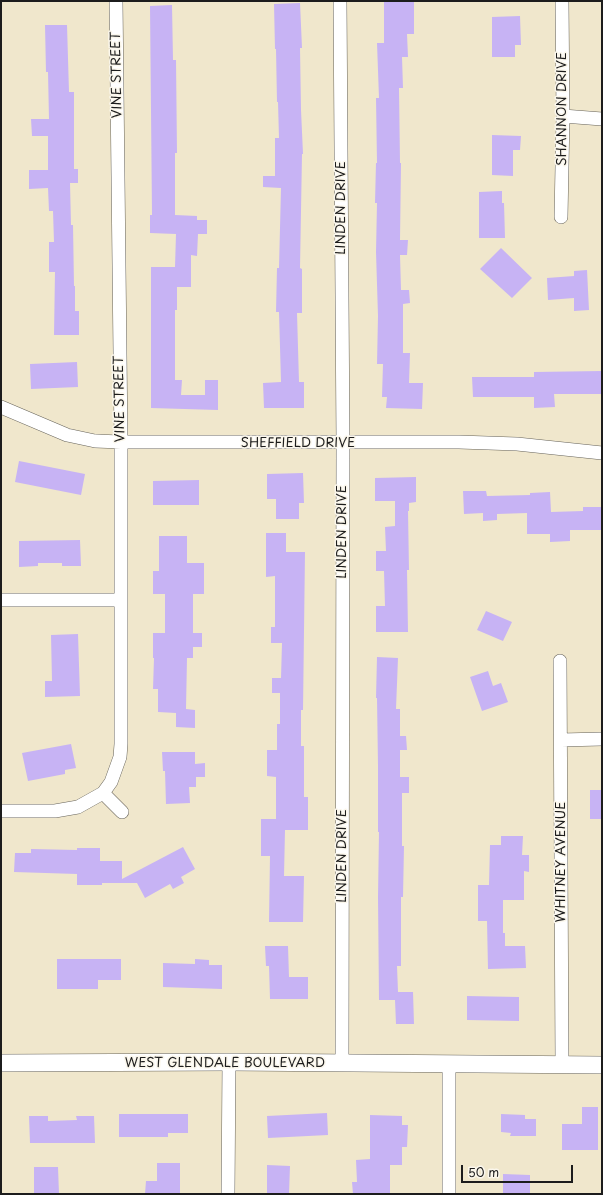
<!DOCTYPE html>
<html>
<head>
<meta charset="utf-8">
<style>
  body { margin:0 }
  #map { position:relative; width:603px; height:1195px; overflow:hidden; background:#f0e7cc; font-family:"Playpen Sans",sans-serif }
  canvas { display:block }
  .frame { position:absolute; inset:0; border:2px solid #1c1c1c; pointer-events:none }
  .scale { position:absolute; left:461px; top:1165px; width:112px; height:18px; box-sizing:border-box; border:2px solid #1c1c1c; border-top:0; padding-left:5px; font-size:12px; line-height:14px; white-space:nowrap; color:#1c1c1c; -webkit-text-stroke:3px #fbf7ec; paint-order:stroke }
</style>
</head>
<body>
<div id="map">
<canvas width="603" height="1195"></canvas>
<div class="frame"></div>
<div class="scale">50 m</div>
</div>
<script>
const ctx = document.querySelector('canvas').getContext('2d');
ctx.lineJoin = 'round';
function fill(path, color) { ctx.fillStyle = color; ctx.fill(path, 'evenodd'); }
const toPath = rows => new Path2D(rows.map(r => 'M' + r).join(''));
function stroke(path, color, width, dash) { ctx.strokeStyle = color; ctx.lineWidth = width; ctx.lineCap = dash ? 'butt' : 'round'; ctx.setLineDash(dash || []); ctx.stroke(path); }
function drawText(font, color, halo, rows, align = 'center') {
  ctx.font = font + ' "Playpen Sans",sans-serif'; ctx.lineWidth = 3; ctx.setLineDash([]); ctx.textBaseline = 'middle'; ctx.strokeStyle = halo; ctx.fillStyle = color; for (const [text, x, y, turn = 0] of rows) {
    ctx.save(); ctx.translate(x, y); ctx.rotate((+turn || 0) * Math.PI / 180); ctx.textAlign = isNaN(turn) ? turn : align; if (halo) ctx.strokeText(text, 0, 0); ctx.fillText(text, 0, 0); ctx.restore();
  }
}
const building = toPath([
  [384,1,414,1,414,34,407,34,408,57,402,57,403,88,399,88,400,163,401,163,400,240,408,240,407,255,400,255,401,290,409,290,410,303,403,304,403,353,410,353,409,383,423,383,422,409,386,408,387,397,382,397,383,364,377,364,378,316,376,252,377,203,375,203,376,163,377,163,376,98,379,98,377,43,384,43],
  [300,3,302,48,300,48,301,110,303,154,302,154,300,268,302,269,302,313,297,313,299,382,304,382,304,408,264,408,263,383,281,382,279,312,276,312,277,268,279,268,281,188,263,187,263,176,275,176,275,138,279,138,278,102,277,102,276,49,275,49,274,4],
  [172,5,173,60,176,60,177,153,175,153,175,215,197,216,197,220,207,220,207,234,198,234,197,256,191,255,191,287,177,287,177,310,175,310,175,380,182,380,181,395,205,395,205,380,218,380,218,410,151,408,151,267,175,267,176,234,150,233,150,215,152,215,150,6],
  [520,16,521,45,515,45,515,57,492,57,492,17],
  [45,25,67,25,69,92,74,92,74,169,78,169,78,183,70,183,71,225,73,225,74,286,75,286,75,311,79,311,79,335,54,335,55,272,49,272,49,242,54,242,53,211,49,211,48,188,29,189,29,170,48,170,48,136,32,136,31,119,49,119,48,72,46,72],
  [492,135,521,136,520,150,513,150,513,176,492,175],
  [502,191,502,203,504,203,505,238,479,238,479,192],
  [501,248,532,278,512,298,480,269],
  [587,270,589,310,574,311,574,298,548,300,547,278,574,276,574,271],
  [77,362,78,387,31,389,30,364],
  [602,371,602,394,554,394,555,407,534,408,534,397,473,397,472,377,534,377,534,372],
  [19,461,85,474,81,495,15,482],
  [303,473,304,503,299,503,299,519,276,519,276,499,267,499,267,474],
  [416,477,416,502,409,503,409,511,408,511,409,570,407,570,408,632,376,632,376,606,385,606,384,571,376,571,376,551,386,551,385,527,395,526,395,501,375,501,375,478],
  [199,480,199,505,153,505,153,481],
  [463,491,486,491,487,496,530,495,530,493,550,492,551,512,583,511,583,507,602,507,602,530,570,530,570,541,550,542,550,534,527,534,527,513,497,514,497,520,483,521,483,513,464,514],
  [266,533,286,533,286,552,305,552,303,710,301,710,301,746,304,746,304,797,308,797,308,830,285,830,284,876,304,876,303,922,269,922,270,856,261,856,261,819,276,819,276,777,267,776,267,750,277,750,277,724,280,724,280,693,272,693,272,678,281,678,282,643,271,643,271,627,275,627,275,576,266,577],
  [159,536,187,536,187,563,204,563,204,594,193,594,193,633,202,633,202,647,193,647,193,658,187,658,186,709,195,710,195,728,176,727,176,713,158,712,158,689,153,689,154,658,153,658,153,633,165,633,165,594,153,594,153,571,159,571],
  [80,540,81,566,62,566,62,563,38,563,38,566,19,567,19,541],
  [486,611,512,622,503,641,477,630],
  [78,634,80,696,45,697,45,681,52,681,51,635],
  [377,657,398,658,396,709,400,709,400,736,406,736,407,750,400,750,400,777,409,777,409,793,402,793,402,846,404,846,403,897,401,897,401,966,397,966,398,992,413,992,414,1024,396,1024,395,1000,379,1000,378,897,379,832,378,832,378,766,377,698,376,698],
  [488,671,493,686,501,683,508,702,482,711,470,677],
  [71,744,76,768,65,770,65,774,28,781,22,753],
  [162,752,195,752,195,764,205,763,205,777,196,777,196,787,189,787,190,803,166,804,165,771,163,771],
  [590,790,602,790,602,819,590,819],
  [501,836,523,836,522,855,529,855,529,872,524,871,524,900,503,900,503,933,505,933,505,946,525,946,526,968,488,969,487,921,478,921,478,885,489,885,490,845,501,845],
  [183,847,195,869,181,877,184,883,173,889,170,884,145,898,137,883,102,883,102,885,77,885,77,874,14,872,15,853,31,853,31,849,77,850,77,848,100,848,100,861,122,861,122,879],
  [265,946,288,946,289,977,308,977,308,999,270,999,269,966,266,966],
  [57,959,121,959,121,980,98,980,98,989,57,989],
  [195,959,209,960,209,965,222,965,222,989,163,987,163,963,195,964],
  [467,996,519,997,519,1021,467,1020],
  [582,1107,598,1107,598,1150,562,1150,562,1124,582,1124],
  [327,1113,328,1135,268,1138,267,1116],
  [119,1114,188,1114,188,1133,168,1133,168,1137,119,1137],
  [501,1114,525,1115,525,1119,536,1119,536,1136,510,1136,511,1133,501,1132],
  [370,1115,402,1116,402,1125,408,1125,407,1147,402,1147,402,1165,390,1165,390,1194,353,1194,352,1182,357,1182,356,1160,370,1159],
  [29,1116,48,1116,48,1121,77,1120,76,1116,94,1116,95,1143,30,1143],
  [157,1163,180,1163,180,1194,145,1194,146,1181,157,1181],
  [267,1165,290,1166,289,1194,267,1194],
  [34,1167,58,1167,59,1194,34,1194],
  [503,1174,530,1175,530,1194,503,1194]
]);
const minor = toPath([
  [340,1,343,443,342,1063],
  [563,116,602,119],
  [561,217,563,116,562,1],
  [1,407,67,435,95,441,121,442,459,442,517,444,602,453],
  [1,600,120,600],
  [560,661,562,1064],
  [561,740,602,739],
  [103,793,122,812],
  [1,811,55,811,78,807,103,793,111,782,120,757,121,744,121,442,116,1],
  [449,1063,449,1194],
  [228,1194,229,1062]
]);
const tertiary = toPath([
  [1,1063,229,1062,602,1065]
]);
const streetNames = [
  ["VINE STREET",117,75,-91],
  ["SHANNON DRIVE",562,109,-90],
  ["LINDEN DRIVE",341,208,-90],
  ["VINE STREET",120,399,-91],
  ["SHEFFIELD DRIVE",298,443],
  ["LINDEN DRIVE",342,532,-90],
  ["LINDEN DRIVE",342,856,-90],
  ["WHITNEY AVENUE",561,862,-90],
  ["WEST GLENDALE BOULEVARD",225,1063]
];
fill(building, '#c7b3f4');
stroke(minor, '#66635a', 14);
stroke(tertiary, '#66635a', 18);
stroke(minor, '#fff', 13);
stroke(tertiary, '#fff', 17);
drawText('13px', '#1c1c1c', '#fbf7ec', streetNames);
</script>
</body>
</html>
